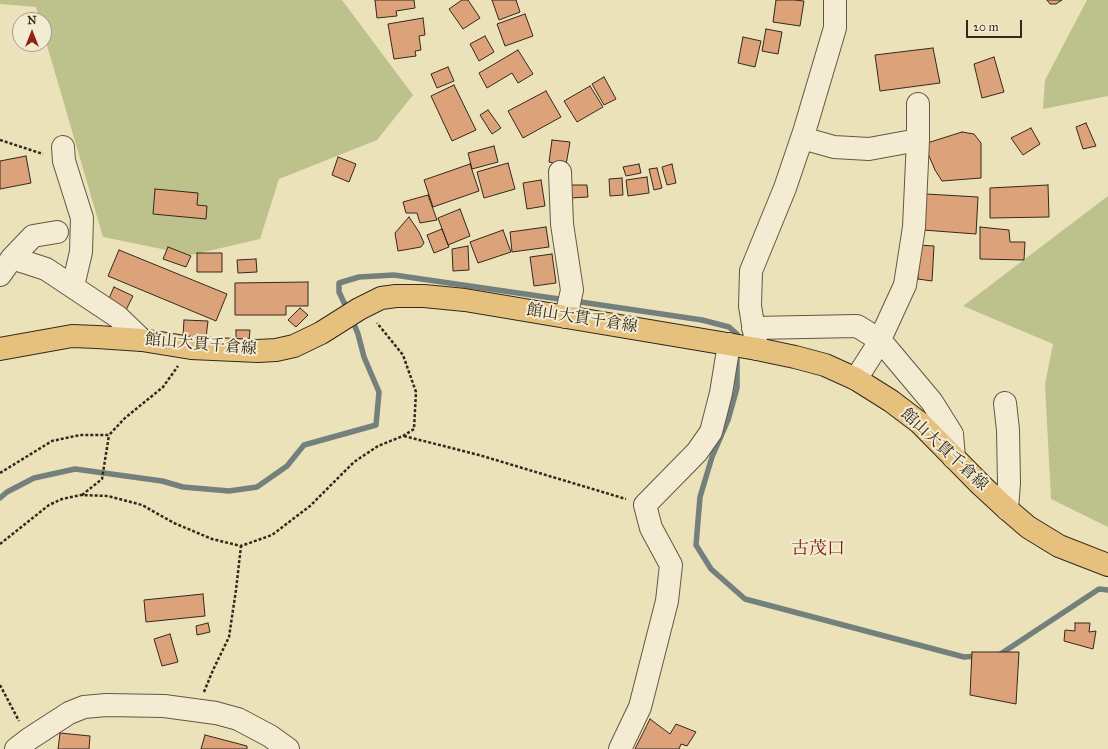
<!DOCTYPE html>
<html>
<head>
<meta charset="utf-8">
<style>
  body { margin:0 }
  #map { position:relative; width:1108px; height:749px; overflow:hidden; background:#ece2ba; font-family:"IM FELL Great Primer",serif }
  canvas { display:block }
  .north { position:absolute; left:12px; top:12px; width:40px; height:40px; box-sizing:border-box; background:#f3ecd2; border:1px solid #a79d8a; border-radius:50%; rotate:0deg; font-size:11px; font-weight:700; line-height:16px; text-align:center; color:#36271d }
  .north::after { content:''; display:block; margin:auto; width:14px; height:18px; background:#8f2418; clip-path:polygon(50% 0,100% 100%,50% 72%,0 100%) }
  .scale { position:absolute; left:966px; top:20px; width:56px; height:18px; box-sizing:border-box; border:2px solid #36271d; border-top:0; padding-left:5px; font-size:12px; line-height:14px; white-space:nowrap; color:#36271d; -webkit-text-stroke:3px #f3ecd2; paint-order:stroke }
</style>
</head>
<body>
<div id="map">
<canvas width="1108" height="749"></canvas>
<div class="north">N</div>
<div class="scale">20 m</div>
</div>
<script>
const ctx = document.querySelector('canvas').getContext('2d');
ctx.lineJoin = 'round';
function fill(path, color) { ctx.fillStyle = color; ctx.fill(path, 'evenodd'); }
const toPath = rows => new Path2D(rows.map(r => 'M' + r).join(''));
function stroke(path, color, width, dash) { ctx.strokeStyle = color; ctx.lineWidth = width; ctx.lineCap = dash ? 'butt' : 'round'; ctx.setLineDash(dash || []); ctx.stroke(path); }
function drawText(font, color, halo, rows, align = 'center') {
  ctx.font = font + ' "IM FELL Great Primer","Noto Serif JP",serif'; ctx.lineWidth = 4; ctx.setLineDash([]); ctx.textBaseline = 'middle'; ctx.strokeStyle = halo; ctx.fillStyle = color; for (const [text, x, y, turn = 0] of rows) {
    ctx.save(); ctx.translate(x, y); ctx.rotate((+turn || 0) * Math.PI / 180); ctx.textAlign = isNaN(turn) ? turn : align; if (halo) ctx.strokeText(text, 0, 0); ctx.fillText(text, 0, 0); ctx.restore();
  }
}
const green = toPath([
  [0,0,342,0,413,95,377,140,279,179,260,239,191,255,103,237,44,35,44,20,40,20,36,7,0,4],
  [1087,0,1108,0,1108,96,1043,109,1045,80],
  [1108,196,1108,527,1051,499,1045,384,1053,344,963,306]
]);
const stream = toPath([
  [574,301,702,320,729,327,737,334],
  [348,311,339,292,339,283,359,277,394,275,566,300],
  [737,359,737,388,728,420,712,457,700,497,696,545,711,569,745,599,964,657,978,656],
  [0,498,7,492,34,478,75,469,162,481,183,487,229,491,257,487,287,466,304,445,376,425,379,392,364,357,358,334,352,319],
  [999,655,1099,589,1108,590]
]);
const building = toPath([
  [375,0,414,0,415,8,396,11,397,16,377,18,375,0],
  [462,0,468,0,480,18,463,29,449,9,462,0],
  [492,0,516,0,520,12,499,20,492,0],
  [776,0,794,0,804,1,800,26,773,22,776,0],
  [1047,0,1062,0,1056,4,1050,4,1047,0],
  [525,14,533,36,505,46,497,24,525,14],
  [423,18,425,35,419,36,421,50,415,51,416,56,394,59,388,24,423,18],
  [766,29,782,32,778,54,762,51,766,29],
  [485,36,494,52,479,61,470,44,485,36],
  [743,37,761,41,755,67,738,63,743,37],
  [933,48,940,83,880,91,875,55,933,48],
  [518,50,533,74,518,83,512,73,487,88,479,73,518,50],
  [994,57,1004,92,982,98,974,64,994,57],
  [448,67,454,81,437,88,431,74,448,67],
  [604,77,616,99,604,105,592,84,604,77],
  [454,85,476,130,452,141,431,96,454,85],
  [590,86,603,107,577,122,564,101,590,86],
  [546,91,561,117,523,138,508,111,546,91],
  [488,110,501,128,492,134,480,115,488,110],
  [1086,123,1096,146,1083,149,1076,127,1086,123],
  [1031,128,1040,144,1023,155,1011,138,1031,128],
  [962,132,974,134,981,143,981,178,942,181,935,170,924,144,962,132],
  [552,140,570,142,566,165,549,162,552,140],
  [494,146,498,162,472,169,468,153,494,146],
  [26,156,31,183,0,189,0,161,26,156],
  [338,157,356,164,349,182,332,175,338,157],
  [508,163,515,189,484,198,477,172,508,163],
  [470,164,479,191,433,207,424,180,470,164],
  [639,164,641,173,626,176,623,167,639,164],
  [672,164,676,183,667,185,662,167,672,164],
  [657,168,662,188,654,190,649,169,657,168],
  [647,177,649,193,628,196,626,180,647,177],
  [622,178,623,195,610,196,609,179,622,178],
  [541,180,545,206,527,209,523,183,541,180],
  [570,185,587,185,588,197,570,198,570,185],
  [1048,185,1049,217,990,218,990,188,1048,185],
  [155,189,198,193,197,205,207,206,206,219,153,214,155,189],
  [926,194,978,197,976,234,923,230,926,194],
  [428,195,437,220,420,223,417,213,406,213,403,202,428,195],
  [460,209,470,236,448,245,438,218,460,209],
  [409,217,419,232,424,243,421,247,398,251,395,233,409,217],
  [546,227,549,247,512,252,510,232,546,227],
  [980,227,1009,230,1010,242,1025,242,1024,260,980,259,980,227],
  [442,229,449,247,434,253,427,235,442,229],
  [503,230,511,252,478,263,470,242,503,230],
  [918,245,934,246,932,281,918,279,918,245],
  [468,246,469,270,453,271,452,249,468,246],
  [168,247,191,256,186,267,163,259,168,247],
  [119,250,227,294,216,321,108,276,119,250],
  [197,253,222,253,222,272,197,272,197,253],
  [552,254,556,283,534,286,530,257,552,254],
  [256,259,257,272,238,273,237,260,256,259],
  [308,282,308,306,286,306,286,315,235,315,235,283,308,282],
  [114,287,133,296,125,312,107,303,114,287],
  [300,308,308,315,296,327,288,320,300,308],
  [184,320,208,321,206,338,183,336,184,320],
  [236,330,250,330,249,341,236,340,236,330],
  [203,594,205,616,146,622,144,600,203,594],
  [208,623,210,632,197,635,196,626,208,623],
  [1075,623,1090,623,1089,632,1096,631,1093,649,1064,641,1065,630,1075,631,1075,623],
  [170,634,178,662,162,666,154,639,170,634],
  [972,652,1019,652,1016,704,970,695,972,652],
  [650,719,670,734,676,724,696,732,687,746,681,744,679,749,635,749,650,719],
  [60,733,90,736,89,749,58,749,60,733],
  [205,735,247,746,247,749,201,749,205,735]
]);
const path = toPath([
  [0,140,43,154],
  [404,436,479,455,626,499],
  [0,473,52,441,80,435,109,435,125,418,163,387,178,366],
  [82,495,102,479,109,435],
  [0,544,49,505,62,499,81,495,108,496,142,505,174,523,212,539,241,546,272,535,310,506,354,462,378,446,403,436,414,429,416,392,403,355,377,323],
  [0,685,19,721],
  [204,692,213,670,229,637,236,590,241,546]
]);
const minor = toPath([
  [802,138,834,147,869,149,918,140],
  [63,147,64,161,82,218,81,252,73,286],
  [560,172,562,224,572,290,566,317],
  [12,258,46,269,118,317,142,340],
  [0,275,12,258,33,236,57,232],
  [753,328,857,326,880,340,932,402,952,434,954,458],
  [757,349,750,306,751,271,785,188,805,129,835,28,835,0],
  [856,379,877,346,905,285,914,227,918,140,918,104],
  [1005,403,1008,430,1009,483,1007,509],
  [16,749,29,739,69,713,84,707,106,705,164,706,216,713,238,719,270,736,288,749],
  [620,749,640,707,667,601,671,565,651,528,645,505,697,452,711,432,721,393,729,344]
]);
const major = toPath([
  [0,349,72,336,97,337,142,340,191,348,258,351,276,350,294,346,321,333,359,309,381,298,396,296,424,296,465,300,757,349,795,357,825,365,856,379,891,401,920,423,981,485,1007,509,1028,527,1059,546,1108,565]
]);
const streetNames = [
  ["館山大貫千倉線",582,319,9],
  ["館山大貫千倉線",201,345,5],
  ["館山大貫千倉線",944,450,43]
];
const quarterNames = [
  ["古茂口",818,550]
];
fill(green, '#bdc28c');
stroke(stream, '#73807b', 5.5);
fill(building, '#dca37a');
stroke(building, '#36271d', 1);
stroke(minor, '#645644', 24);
stroke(major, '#36271d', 24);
stroke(path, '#36271d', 2.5, [3, 2]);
stroke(minor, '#f3ecd2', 22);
stroke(major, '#e6c17d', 22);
drawText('16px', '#36271d', '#f3ecd2', streetNames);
drawText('18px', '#7a1f14', '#f3ecd2', quarterNames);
</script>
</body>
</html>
